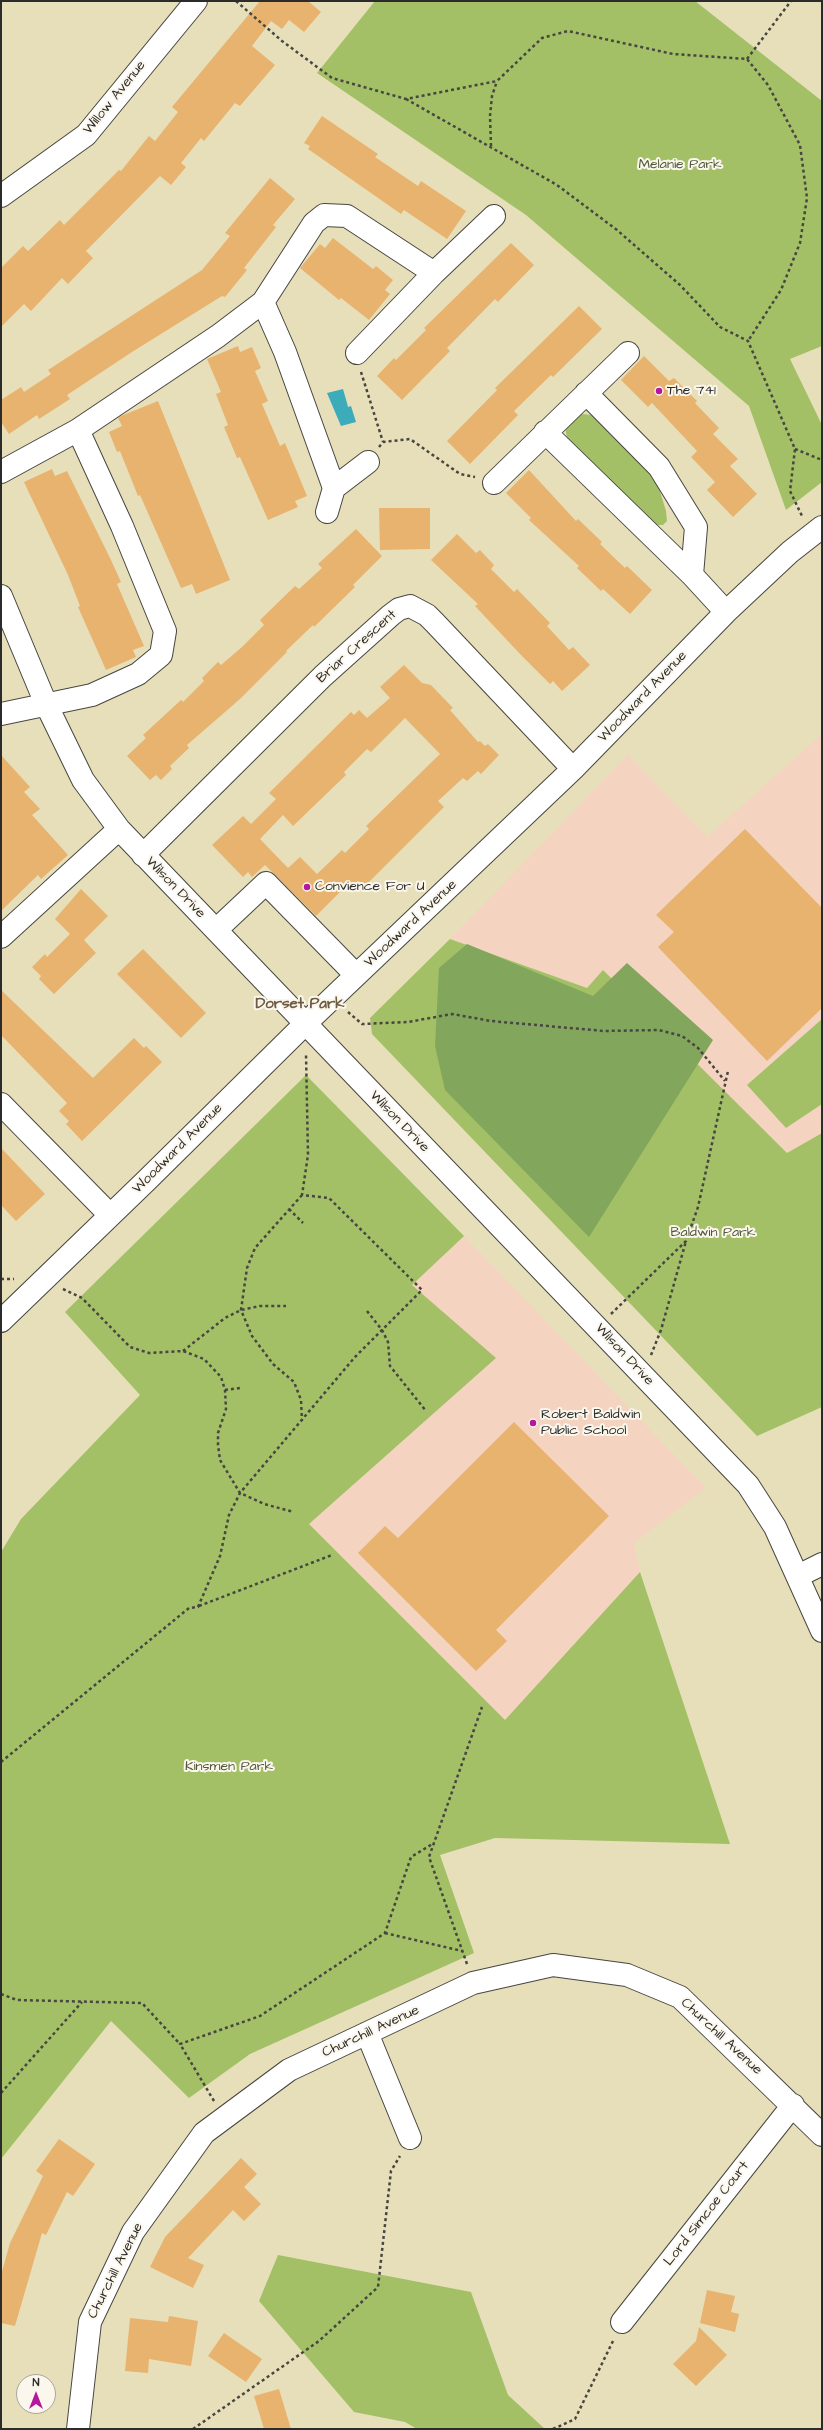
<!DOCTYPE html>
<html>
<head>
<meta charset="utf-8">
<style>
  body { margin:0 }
  #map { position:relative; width:823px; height:2430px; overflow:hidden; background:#e7dfba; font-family:"Architects Daughter",sans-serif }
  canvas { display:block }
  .frame { position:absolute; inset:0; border:2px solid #2b2b2b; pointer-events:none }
  .north { position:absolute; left:16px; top:2374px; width:40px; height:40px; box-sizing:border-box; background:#fbf7ec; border:1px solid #a8a59f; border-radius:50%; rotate:0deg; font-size:11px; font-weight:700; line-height:16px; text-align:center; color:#2b2b2b }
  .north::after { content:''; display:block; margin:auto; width:14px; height:18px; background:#b5179e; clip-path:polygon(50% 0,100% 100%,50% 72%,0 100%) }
</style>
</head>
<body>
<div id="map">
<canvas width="823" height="2430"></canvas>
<div class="frame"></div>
<div class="north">N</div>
</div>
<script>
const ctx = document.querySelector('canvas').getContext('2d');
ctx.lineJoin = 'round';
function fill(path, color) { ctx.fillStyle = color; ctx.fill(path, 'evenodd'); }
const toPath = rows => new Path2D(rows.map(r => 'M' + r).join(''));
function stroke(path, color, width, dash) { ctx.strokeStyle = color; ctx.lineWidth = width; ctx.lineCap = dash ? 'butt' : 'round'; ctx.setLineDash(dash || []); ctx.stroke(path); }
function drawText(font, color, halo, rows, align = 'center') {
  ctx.font = font + ' "Architects Daughter",sans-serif'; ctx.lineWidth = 4; ctx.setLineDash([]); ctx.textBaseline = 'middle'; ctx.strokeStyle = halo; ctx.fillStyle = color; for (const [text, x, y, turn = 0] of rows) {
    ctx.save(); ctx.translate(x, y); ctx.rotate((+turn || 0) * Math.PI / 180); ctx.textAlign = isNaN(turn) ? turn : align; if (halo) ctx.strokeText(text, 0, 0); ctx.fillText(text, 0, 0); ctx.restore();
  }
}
const built = toPath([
  [822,734,822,1133,787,1153,603,971,588,988,450,939,628,755,707,837],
  [464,1236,706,1488,634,1543,640,1572,505,1720,309,1524,495,1358,412,1285]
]);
const green = toPath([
  [375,1,695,1,822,101,822,346,790,359,822,425,822,482,786,510,749,406,526,215,317,73],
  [583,414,591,415,601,421,644,466,659,488,666,511,667,521,663,525,657,525,567,438,565,427,576,415],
  [450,939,587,988,603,970,787,1153,822,1133,822,1407,757,1436,372,1034,370,1018],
  [822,1019,822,1104,786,1128,747,1085],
  [306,1075,464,1236,412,1285,496,1358,309,1524,505,1720,640,1572,730,1844,495,1838,440,1855,474,1953,250,2054,189,2098,111,2021,1,2159,1,1552,21,1519,140,1395,65,1312],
  [278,2255,471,2292,508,2395,545,2429,417,2429,405,2422,354,2412,259,2301]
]);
const forest = toPath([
  [467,944,593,996,627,963,713,1040,589,1237,445,1090,435,1046,439,968]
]);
const water = toPath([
  [343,389,347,403,348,407,351,406,356,422,341,426,327,393]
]);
const building = toPath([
  [260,1,308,1,321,12,304,32,289,20,282,29,271,21,252,46,275,65,240,106,235,103,204,141,201,138,181,163,186,167,171,185,160,176,86,251,93,258,68,284,62,278,31,311,24,304,1,327,1,268,23,246,28,251,60,220,64,225,119,170,121,171,149,136,155,141,178,112,172,107],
  [322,116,378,154,375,157,418,186,421,181,466,211,447,239,404,210,401,214,308,149,310,146,304,143],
  [270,178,295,199,273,225,276,227,244,268,247,270,225,297,222,296,132,352,67,395,70,399,39,419,37,415,9,434,1,422,1,400,21,387,24,392,51,374,48,370,202,270,230,236,225,233],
  [333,238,373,269,376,266,393,280,385,290,390,294,369,320,341,298,339,300,300,268,320,244,325,248],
  [511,243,534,265,498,302,495,299,447,348,450,351,402,400,377,376,394,358,396,360,426,330,424,328],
  [579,306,602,329,553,377,551,375,514,411,518,415,470,464,447,441,497,390,495,388],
  [238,346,240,352,252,347,261,368,255,371,268,401,262,404,280,446,285,443,307,496,295,501,298,507,268,520,240,457,237,458,224,427,228,425,216,394,221,392,207,359],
  [644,356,669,381,674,378,697,401,695,403,719,428,713,434,738,459,730,466,757,494,733,517,707,490,715,482,691,457,697,451,652,403,648,407,621,380],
  [158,401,230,580,196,594,192,584,181,588,140,495,138,496,120,451,117,452,109,432,122,426,118,418,121,416],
  [52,469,55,476,67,471,111,560,121,582,117,584,144,646,133,650,136,657,106,670,78,607,80,606,68,575,24,482],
  [529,470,576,521,578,519,602,542,600,544,625,568,627,566,652,590,630,614,603,589,601,591,577,568,579,566,529,520,531,518,506,493],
  [379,508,430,508,430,549,380,550],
  [356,529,382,556,353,585,355,587,314,627,313,625,286,651,287,652,240,699,187,745,189,748,170,766,172,769,161,780,156,775,150,780,127,756,146,738,143,735,181,700,183,702,204,681,202,678,218,662,221,665,242,647,264,625,260,620,295,586,299,589,322,568,318,564],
  [457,534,476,553,480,550,494,565,491,569,514,592,517,589,550,623,547,626,569,650,573,647,590,665,562,691,553,681,550,684,521,655,475,606,478,604,431,560],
  [404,665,422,683,431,685,453,708,450,710,478,742,480,741,485,746,488,744,499,755,481,774,478,771,467,781,463,778,438,801,444,807,362,889,360,886,354,891,348,884,316,916,265,865,252,877,248,872,243,877,212,845,243,816,251,824,276,799,269,793,351,712,354,715,359,710,367,718,390,698,380,687],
  [405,718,440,754,366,826,369,829,345,853,342,850,317,874,300,857,288,868,260,839,283,815,293,826,346,775,344,772,367,749,371,752],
  [1,755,30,787,24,792,40,809,32,815,68,855,41,879,38,875,1,911],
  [745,829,822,908,822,1008,767,1061,658,947,674,932,656,915],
  [81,889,108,916,84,940,96,953,54,994,39,979,41,976,32,967,45,954,47,957,70,934,55,919],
  [143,949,206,1013,181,1038,117,974],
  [1,990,93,1078,134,1038,144,1048,146,1046,162,1062,82,1141,66,1124,69,1121,59,1111,67,1103,1,1035],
  [1,1148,45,1194,16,1221,1,1205],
  [514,1422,609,1516,496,1630,507,1641,476,1671,358,1553,385,1526,398,1538],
  [59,2139,95,2164,73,2196,67,2192,46,2235,42,2233,15,2326,1,2323,1,2275,10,2243,43,2176,36,2171],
  [241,2158,257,2174,244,2187,261,2204,244,2221,233,2210,188,2258,204,2265,193,2288,150,2267,165,2237],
  [707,2290,735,2296,731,2312,739,2314,735,2332,700,2323],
  [169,2316,198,2321,191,2366,149,2359,148,2373,125,2371,130,2318,168,2322],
  [699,2327,727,2355,696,2386,673,2364,696,2341],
  [224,2333,262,2359,246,2382,208,2356],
  [279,2389,291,2429,264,2429,254,2396]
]);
const path = toPath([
  [236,1,282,41,332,78,406,99,497,81,542,38,568,31,673,54,747,59,768,85,800,145,807,198,800,243,781,290,748,341],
  [747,59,791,1],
  [406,99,557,185,617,230,680,285,720,327,748,341,795,449,790,491,802,516],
  [491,146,490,116,492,96,497,81],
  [361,372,383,442],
  [379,447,383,442,410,439,460,474,475,477],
  [795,449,822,460],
  [348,1012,362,1024,408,1022,452,1014,491,1021,604,1031,659,1030,682,1036,698,1048,725,1081],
  [302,1195,255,1248,247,1268,241,1310,252,1336,273,1364,294,1382,301,1400,302,1421],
  [289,1209,303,1223],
  [1,1279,14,1279],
  [63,1289,82,1298,130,1347,149,1353,183,1351,204,1359,221,1377,225,1390,226,1409,218,1433,218,1445,220,1460,240,1493,264,1504,294,1512],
  [367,1311,382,1330,388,1342,390,1366,426,1411],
  [611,1314,686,1241,698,1207,728,1071],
  [183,1351,225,1318,241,1310,260,1306,286,1306],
  [651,1355,661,1330,686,1241],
  [225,1390,240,1388],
  [199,1606,332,1555],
  [1,1762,189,1608,198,1607,220,1556,229,1515,240,1493,355,1357,422,1290,329,1198,302,1195,308,1155,306,1054],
  [385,1933,462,1951],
  [467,1964,429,1857,482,1707],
  [1,1994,17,2000,142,2003,180,2044],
  [1,2093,82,2002],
  [214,2101,180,2044,260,2016,385,1933,411,1857,434,1843],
  [193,2429,319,2341,378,2287,391,2171,400,2156],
  [553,2429,575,2419,613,2341]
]);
const minor = toPath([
  [1,196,86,135,196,1],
  [263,302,285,352,334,488],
  [357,353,434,273,494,216],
  [586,393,659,467,696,527,692,575],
  [545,432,692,575,726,612],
  [1,472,78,430,218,336,263,302,314,223,324,215,347,216,434,273],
  [494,483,628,353],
  [327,512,334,488,368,462],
  [1,596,46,704,83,780,119,829,748,1485,775,1527,822,1631],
  [1,714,92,695,138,674,161,655,165,631,122,526,78,430],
  [143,855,323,676,391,615,399,609,410,606,427,615,435,623,573,769],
  [216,930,266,883,356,975],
  [1,937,119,829],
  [1,1104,110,1215],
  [1,1321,147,1180,305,1024,573,769,726,612,790,552,822,527],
  [798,1576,822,1564],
  [367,2033,410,2138],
  [622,2322,793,2105],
  [78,2429,90,2322,133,2232,204,2133,289,2070,473,1983,553,1965,627,1975,680,1997,822,2135]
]);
const markers = [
  [659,391,4,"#b5179e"],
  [307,887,4,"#b5179e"],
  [533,1423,4,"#b5179e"]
];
const streetNames = [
  ["Willow Avenue",115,98,-51],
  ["Briar Crescent",357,647,-42],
  ["Woodward Avenue",643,697,-46],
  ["Wilson Drive",175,888,46],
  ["Woodward Avenue",411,924,-43],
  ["Wilson Drive",399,1122,46],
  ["Woodward Avenue",178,1149,-45],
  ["Wilson Drive",624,1355,47],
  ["Churchill Avenue",371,2032,-25],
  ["Churchill Avenue",721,2037,43],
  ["Lord Simcoe Court",707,2214,-52],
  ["Churchill Avenue",116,2271,-63]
];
const parkNames = [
  ["Melanie Park",680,165],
  ["Baldwin Park",713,1233],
  ["Kinsmen Park",229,1767]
];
const poiNames = [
  ["The 741",667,391],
  ["Convience For U",315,887],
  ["Robert Baldwin",541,1415],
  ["Public School",541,1431]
];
const neighbourhoodNames = [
  ["Dorset Park",300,1005]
];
fill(built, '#f5d3c1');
fill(green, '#a3c067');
fill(forest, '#82a65c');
fill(water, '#3cabba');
fill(building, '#e7b36f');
stroke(minor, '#474640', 24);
stroke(path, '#474640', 2.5, [3, 3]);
stroke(minor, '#fff', 22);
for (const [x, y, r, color] of markers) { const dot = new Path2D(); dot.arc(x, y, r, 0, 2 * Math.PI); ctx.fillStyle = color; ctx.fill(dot); stroke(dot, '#fbf7ec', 1.5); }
drawText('14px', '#2b2b2b', '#fbf7ec', streetNames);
drawText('14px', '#4f583d', '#fbf7ec', parkNames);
drawText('14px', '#2b2b2b', '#fbf7ec', poiNames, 'left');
drawText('bold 15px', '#6d5b43', '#fbf7ec', neighbourhoodNames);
</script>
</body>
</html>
